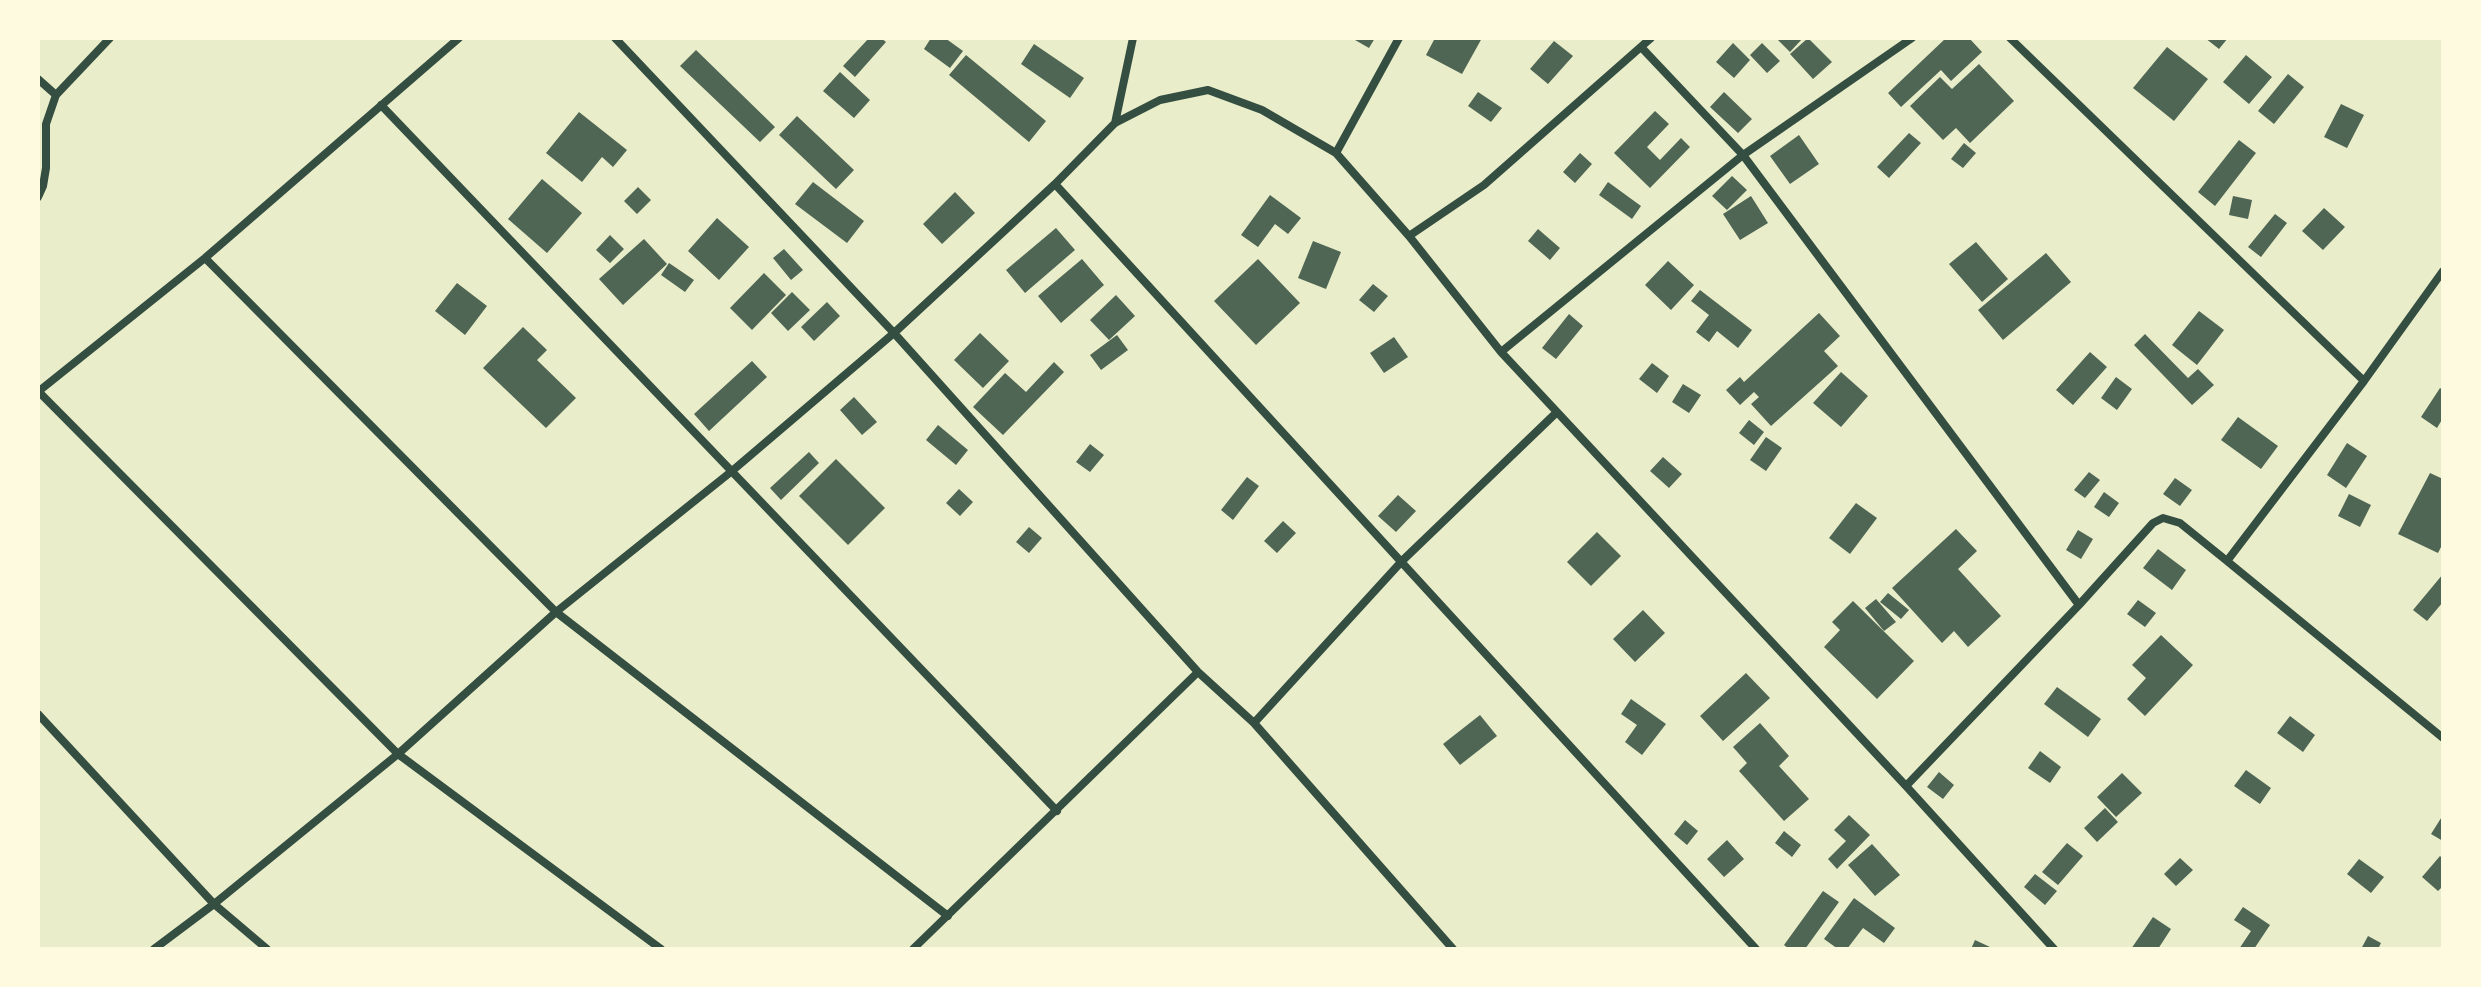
<!DOCTYPE html>
<html>
<head>
<meta charset="utf-8">
<style>
  body { margin:0 }
  #map { position:relative; width:2481px; height:987px; overflow:hidden; background:#e9edc9; font-family:Cabin,sans-serif }
  canvas { display:block }
  .frame { position:absolute; inset:0; border:40px solid #fefae0; pointer-events:none }
</style>
</head>
<body>
<div id="map">
<canvas width="2481" height="987"></canvas>
<div class="frame"></div>
</div>
<script>
const ctx = document.querySelector('canvas').getContext('2d');
ctx.lineJoin = 'round';
function fill(path, color) { ctx.fillStyle = color; ctx.fill(path, 'evenodd'); }
const toPath = rows => new Path2D(rows.map(r => 'M' + r).join(''));
function stroke(path, color, width, dash) { ctx.strokeStyle = color; ctx.lineWidth = width; ctx.lineCap = dash ? 'butt' : 'round'; ctx.setLineDash(dash || []); ctx.stroke(path); }
const building = toPath([
  [869,38,881,38,886,42,855,77,843,66],
  [931,38,945,38,963,51,950,68,924,49],
  [1356,38,1375,38,1369,48,1355,40],
  [1435,38,1482,38,1462,74,1426,55],
  [1776,38,1803,38,1790,52],
  [1808,38,1832,62,1813,79,1790,54],
  [1946,38,1969,38,1982,52,1951,81,1941,70,1901,107,1888,93],
  [2205,38,2228,38,2219,49],
  [1554,41,1573,56,1548,84,1530,69],
  [1733,43,1750,60,1734,78,1716,62],
  [1762,43,1780,61,1767,73,1750,55],
  [1034,44,1084,78,1070,98,1021,64],
  [2167,47,2208,79,2174,121,2133,88],
  [696,50,775,127,760,142,680,66],
  [966,55,1046,121,1029,142,949,75],
  [2246,55,2272,77,2249,104,2223,82],
  [1979,64,2014,101,1970,143,1956,128,1943,140,1910,106,1940,77,1952,89],
  [840,72,870,100,854,118,823,91],
  [2288,74,2304,87,2274,124,2258,111],
  [1478,92,1502,108,1491,122,1468,106],
  [1724,92,1752,119,1738,133,1710,107],
  [2341,104,2364,115,2347,148,2324,137],
  [1655,111,1669,124,1647,147,1660,160,1681,138,1690,147,1650,188,1614,153],
  [579,112,627,150,613,167,602,157,582,182,546,153],
  [797,116,854,170,836,189,779,135],
  [1909,133,1921,143,1889,178,1877,167],
  [1799,135,1819,164,1790,184,1770,156],
  [2239,140,2256,153,2215,206,2198,192],
  [1964,143,1976,153,1963,168,1951,159],
  [1580,153,1592,164,1575,183,1563,172],
  [1732,176,1747,190,1727,210,1712,196],
  [542,179,582,213,547,253,508,219],
  [813,182,864,221,847,243,795,204],
  [1608,182,1641,206,1632,219,1599,195],
  [638,187,651,200,637,214,624,201],
  [955,192,975,213,942,244,923,224],
  [1270,195,1301,218,1288,234,1275,224,1258,247,1241,235],
  [1751,196,1768,223,1740,240,1723,214],
  [2233,196,2252,200,2248,219,2229,215],
  [2324,208,2345,227,2323,250,2302,231],
  [2275,214,2287,223,2261,257,2248,247],
  [717,218,749,247,719,280,688,251],
  [1056,228,1075,250,1025,293,1006,270],
  [1538,229,1560,248,1550,260,1528,241],
  [610,235,624,249,610,263,596,250],
  [644,239,667,264,623,305,599,279],
  [1313,241,1341,252,1326,289,1298,278],
  [1976,242,2008,279,1982,302,1949,264],
  [784,249,803,270,791,280,773,258],
  [2046,253,2071,282,2003,340,1978,310],
  [1082,259,1104,285,1061,323,1038,296],
  [1258,259,1300,303,1256,345,1214,301],
  [1668,261,1694,285,1671,310,1645,285],
  [669,263,694,280,685,292,661,275],
  [764,273,786,295,752,330,730,308],
  [457,283,487,306,465,335,435,311],
  [1373,284,1388,296,1374,312,1359,300],
  [1700,290,1752,330,1738,348,1717,331,1709,342,1696,332,1709,315,1691,301],
  [792,292,810,310,788,331,771,313],
  [1116,295,1135,316,1109,340,1090,320],
  [827,302,840,316,814,341,801,327],
  [2199,311,2224,330,2197,365,2172,345],
  [1819,313,1840,336,1824,351,1838,366,1771,426,1751,404,1759,397,1754,392,1740,405,1726,390,1740,377,1744,382],
  [1569,314,1583,326,1556,359,1542,348],
  [523,327,547,350,537,360,576,398,546,428,483,368],
  [980,333,1009,361,983,388,954,360],
  [2145,334,2188,378,2198,369,2214,385,2192,405,2134,345],
  [1117,335,1128,350,1101,370,1090,355],
  [1394,337,1408,357,1384,373,1370,353],
  [2090,352,2107,367,2073,405,2056,390],
  [752,361,767,377,709,431,694,414],
  [1054,362,1064,372,1003,435,973,407,1005,373,1026,392],
  [1652,363,1669,376,1657,393,1639,379],
  [1841,372,1868,396,1841,427,1813,403],
  [2116,377,2132,389,2117,410,2101,398],
  [1683,384,1701,395,1689,413,1672,402],
  [2440,388,2443,390,2443,418,2437,428,2421,417],
  [854,397,877,422,862,435,840,410],
  [2238,417,2278,446,2261,469,2221,440],
  [1749,420,1764,432,1754,445,1739,433],
  [938,425,968,450,956,465,926,440],
  [1766,437,1782,448,1766,471,1750,460],
  [2347,443,2367,456,2346,488,2327,475],
  [1090,444,1104,455,1090,472,1076,462],
  [809,452,819,463,781,500,770,488],
  [1663,457,1682,474,1669,488,1650,471],
  [836,459,885,508,848,545,799,496],
  [2089,472,2100,480,2085,498,2074,490],
  [2430,473,2443,479,2443,543,2438,553,2398,534],
  [1247,477,1259,486,1233,520,1221,510],
  [2175,478,2192,490,2180,506,2163,494],
  [959,489,973,502,960,516,946,503],
  [2104,492,2119,503,2109,517,2094,507],
  [2349,494,2371,505,2360,527,2338,516],
  [1398,495,1416,511,1396,532,1378,516],
  [1856,503,1877,518,1850,554,1829,538],
  [1283,521,1296,533,1277,553,1264,541],
  [1029,527,1042,538,1029,553,1016,542],
  [1956,529,1977,551,1958,569,2001,616,1968,647,1954,631,1942,643,1892,588],
  [2078,530,2093,539,2081,559,2066,550],
  [1597,532,1621,556,1591,586,1567,562],
  [2158,549,2186,570,2172,590,2143,568],
  [2443,574,2443,602,2427,621,2413,610],
  [1888,593,1909,610,1901,619,1880,602],
  [1876,599,1896,622,1884,631,1865,608],
  [2138,600,2156,613,2145,627,2127,614],
  [1853,601,1914,661,1877,699,1824,647,1840,630,1832,622],
  [1643,610,1665,633,1635,662,1613,639],
  [2161,635,2193,665,2145,716,2127,699,2146,678,2132,665],
  [1746,673,1770,698,1723,741,1700,716],
  [2057,687,2101,719,2088,737,2044,704],
  [1631,699,1666,724,1642,755,1625,742,1637,725,1621,714],
  [1480,715,1497,736,1460,765,1443,744],
  [2290,716,2315,735,2303,752,2277,733],
  [1760,723,1789,756,1779,766,1809,799,1784,821,1739,771,1747,763,1733,747],
  [2040,751,2061,767,2050,783,2028,768],
  [2246,770,2271,788,2260,804,2234,786],
  [1939,772,1954,785,1943,799,1927,787],
  [2122,773,2142,793,2116,817,2097,797],
  [2105,808,2118,822,2097,842,2084,828],
  [1849,815,1870,835,1837,869,1828,859,1846,841,1834,830],
  [2443,815,2443,841,2431,834],
  [1685,820,1698,831,1687,845,1674,834],
  [1784,831,1801,845,1792,857,1775,843],
  [1727,840,1744,859,1724,877,1707,859],
  [2067,843,2083,856,2058,885,2042,872],
  [1872,844,1900,875,1875,896,1848,865],
  [2440,856,2443,859,2443,886,2438,891,2422,877],
  [2180,858,2193,870,2176,886,2164,874],
  [2359,859,2384,877,2371,893,2347,874],
  [2035,874,2057,891,2045,905,2024,887],
  [1823,891,1839,902,1805,949,1789,949,1784,945],
  [1854,898,1895,928,1884,943,1863,928,1847,949,1838,949,1824,939],
  [2243,907,2270,925,2254,949,2239,949,2251,931,2234,920],
  [2153,917,2171,929,2158,949,2131,949],
  [2368,936,2381,943,2378,949,2361,949],
  [1975,940,1990,947,1989,949,1971,949]
]);
const minor = toPath([
  [615,38,894,333,1198,672,1254,723,1453,949],
  [1399,38,1336,153,1409,236,1501,352,1906,786,2054,949],
  [2010,38,2364,381],
  [1641,47,1743,155,2079,605],
  [38,79,56,95],
  [381,105,1057,811],
  [1115,123,1133,38],
  [1055,184,1756,949],
  [38,197,43,186,46,168,46,124,56,95,110,38],
  [1409,236,1484,185,1651,38],
  [205,258,556,612,948,916],
  [2443,271,2364,381,2227,561,2443,738],
  [1501,352,1743,155,1912,38],
  [38,391,398,754,661,949],
  [39,391,205,258,459,38],
  [38,714,214,904,267,949],
  [1254,723,1402,561,1557,412],
  [1906,786,2079,605,2153,523,2163,518,2180,523,2227,561],
  [154,949,214,904,398,754,556,612,732,471,894,333,1055,184,1115,123,1160,100,1208,90,1262,110,1336,153],
  [913,949,1198,672]
]);
fill(building, '#4f6655');
stroke(minor, '#344e41', 8);
</script>
</body>
</html>
